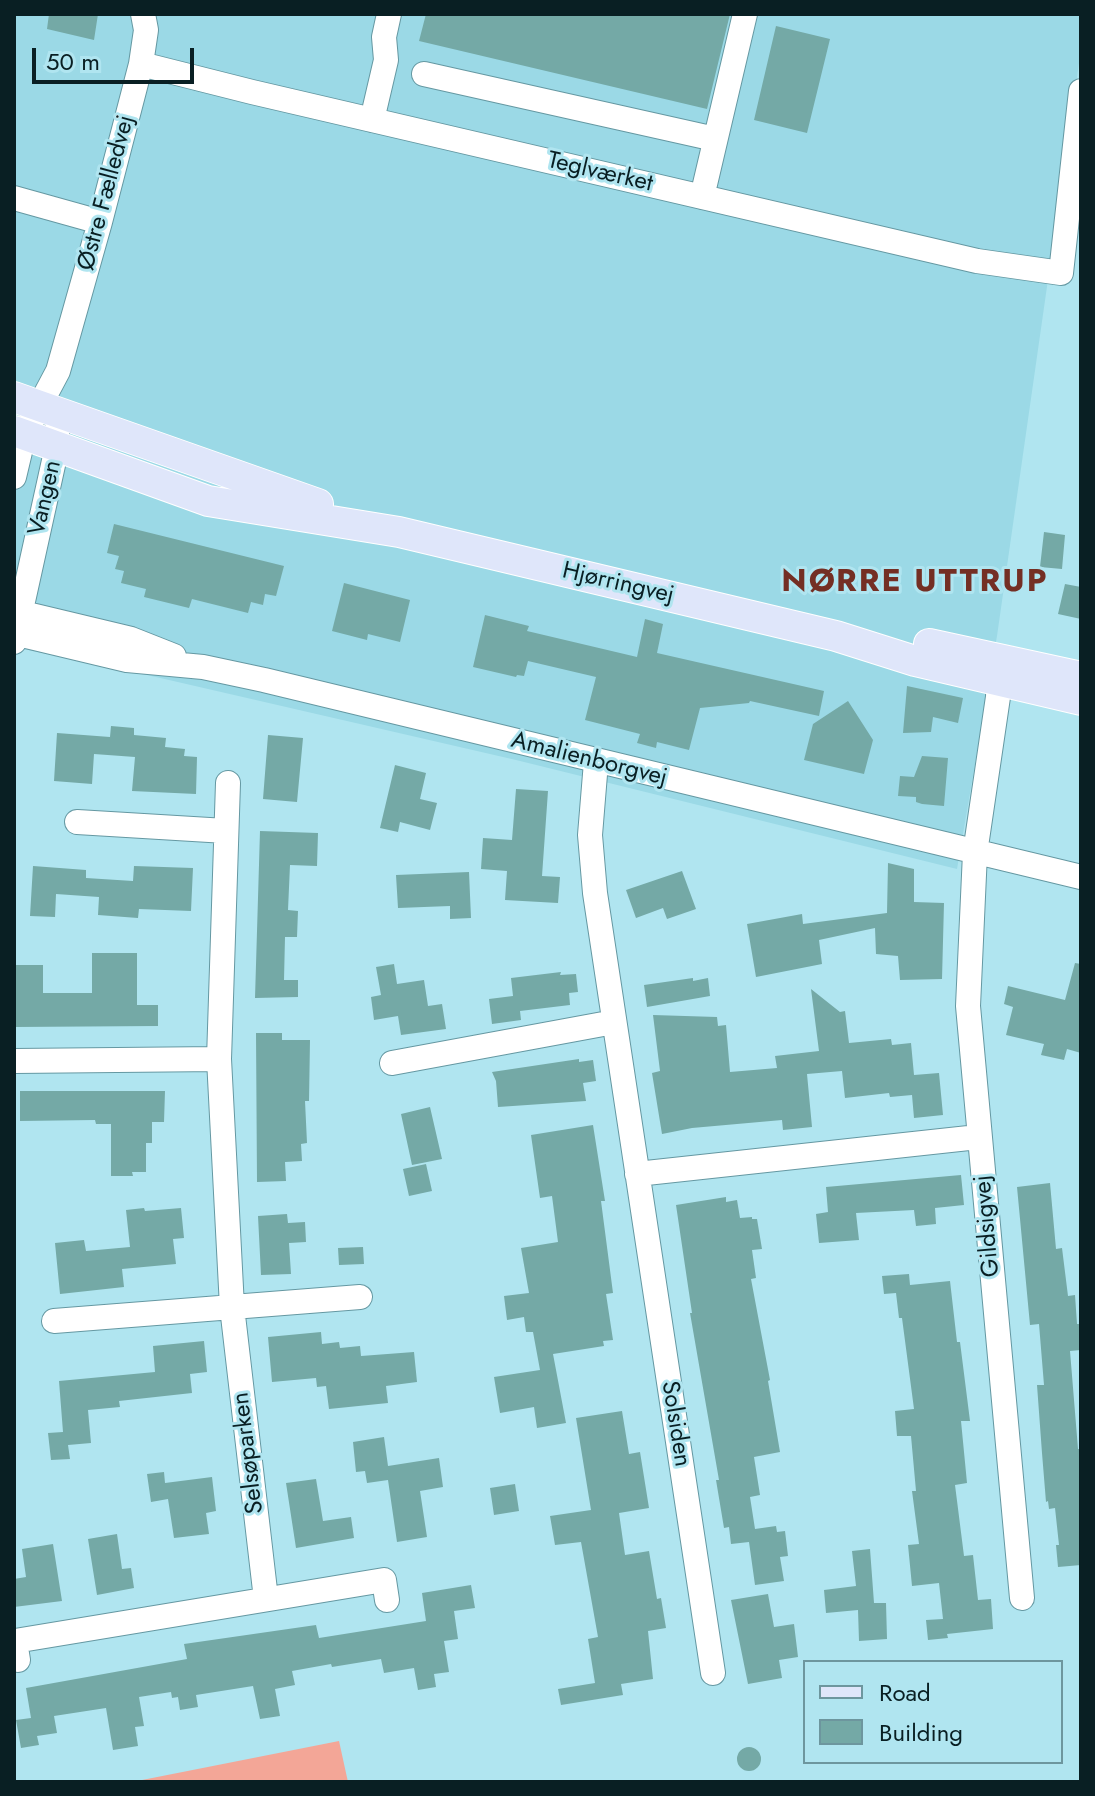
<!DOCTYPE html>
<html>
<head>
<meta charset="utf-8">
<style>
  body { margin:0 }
  #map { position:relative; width:1095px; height:1796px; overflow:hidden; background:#b0e5f0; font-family:Jost,sans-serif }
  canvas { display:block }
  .frame { position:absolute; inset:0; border:16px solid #091f23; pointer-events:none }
  .legend { position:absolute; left:803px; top:1660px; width:260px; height:104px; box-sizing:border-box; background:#b0e5f0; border:2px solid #6d969e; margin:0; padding:10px 14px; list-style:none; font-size:24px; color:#091f23 }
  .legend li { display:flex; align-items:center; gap:16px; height:40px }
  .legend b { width:40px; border:2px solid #6d969e }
  .scale { position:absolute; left:32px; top:48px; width:162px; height:36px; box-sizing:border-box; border:4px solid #091f23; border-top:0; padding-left:10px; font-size:24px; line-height:28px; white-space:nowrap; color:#091f23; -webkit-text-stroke:6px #b0e5f0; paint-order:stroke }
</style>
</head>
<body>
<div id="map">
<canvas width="1095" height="1796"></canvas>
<div class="frame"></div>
<ul class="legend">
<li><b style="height:10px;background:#dfe6fa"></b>Road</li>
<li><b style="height:22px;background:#74a9a6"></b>Building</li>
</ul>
<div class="scale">50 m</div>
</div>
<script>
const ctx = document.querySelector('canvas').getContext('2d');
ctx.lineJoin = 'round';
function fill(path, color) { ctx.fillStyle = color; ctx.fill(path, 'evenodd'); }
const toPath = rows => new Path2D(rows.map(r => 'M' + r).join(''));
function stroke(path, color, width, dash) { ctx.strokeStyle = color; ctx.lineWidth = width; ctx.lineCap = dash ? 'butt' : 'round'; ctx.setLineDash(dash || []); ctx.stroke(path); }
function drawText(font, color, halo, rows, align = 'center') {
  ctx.font = font + ' Jost,sans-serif'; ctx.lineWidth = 6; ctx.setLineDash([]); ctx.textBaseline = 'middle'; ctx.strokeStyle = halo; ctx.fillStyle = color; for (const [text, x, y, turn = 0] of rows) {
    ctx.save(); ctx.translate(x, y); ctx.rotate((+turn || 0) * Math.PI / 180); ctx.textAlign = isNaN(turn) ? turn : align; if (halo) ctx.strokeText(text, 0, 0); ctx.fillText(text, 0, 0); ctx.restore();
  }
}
const built = toPath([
  [14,14,1081,14,1081,49,997,636,957,869,516,760,156,677,14,647]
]);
const green = toPath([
  [339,1741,348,1782,132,1782]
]);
const building = toPath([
  [49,14,98,14,94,40,47,29],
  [426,14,730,14,707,109,419,41],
  [776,26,830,39,807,133,754,120],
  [114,524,284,566,276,596,265,594,263,605,251,602,248,613,192,599,189,608,144,597,146,589,121,583,124,571,115,569,119,556,107,553],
  [1044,532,1065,535,1062,569,1040,567],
  [344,583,410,600,400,642,368,634,367,640,332,631],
  [1065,584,1081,587,1081,619,1058,614],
  [485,615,529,626,527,631,637,657,645,619,663,624,657,653,824,691,819,716,750,701,749,703,700,708,689,750,657,742,656,748,637,743,640,734,585,720,596,677,528,661,524,676,517,675,516,677,473,667],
  [907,686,963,698,958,723,933,717,931,732,903,733],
  [848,701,873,740,864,774,804,760,813,724],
  [111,726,134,728,134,735,166,738,165,747,185,749,184,756,197,757,196,794,132,791,135,757,94,754,92,784,54,781,57,733,110,737],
  [268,735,303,738,297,802,263,799],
  [922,756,948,758,944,806,922,804,916,802,916,797,898,796,900,776,914,777],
  [395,765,426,773,420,799,437,803,430,830,400,822,398,832,380,828],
  [516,789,548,791,542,876,560,877,558,903,505,900,507,871,481,869,483,838,512,840],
  [260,831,318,833,317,866,290,865,288,910,298,911,297,937,285,937,284,980,298,980,298,997,255,998],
  [888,863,914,869,914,902,944,903,942,979,900,980,898,956,876,954,875,928,819,940,822,964,756,977,747,924,802,914,803,924,887,913],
  [33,866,86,870,86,878,133,881,134,866,193,868,191,911,139,909,138,918,98,915,99,897,56,894,55,917,30,916],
  [682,871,696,909,667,919,663,908,636,918,626,890],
  [469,872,471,918,450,919,450,906,398,908,396,875],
  [92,953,137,953,137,1005,158,1005,158,1026,14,1027,14,965,43,965,43,993,92,993],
  [1075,963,1081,964,1081,1053,1067,1049,1064,1060,1041,1055,1044,1044,1006,1035,1013,1007,1004,1004,1008,986,1065,1000],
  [394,964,397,984,424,980,428,1006,442,1004,446,1029,401,1035,398,1016,374,1020,371,997,381,995,376,967],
  [561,972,560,975,576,974,578,992,569,993,570,1005,520,1011,521,1020,492,1024,489,999,513,996,511,978],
  [693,978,693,981,708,978,710,996,647,1007,644,985],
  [811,989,840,1012,845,1011,849,1043,891,1039,892,1045,911,1043,914,1075,939,1073,943,1115,914,1118,912,1095,890,1097,889,1093,845,1098,842,1071,807,1074,812,1127,783,1130,782,1120,692,1128,662,1134,652,1073,660,1071,653,1015,717,1017,718,1026,726,1025,730,1072,777,1068,775,1056,819,1051],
  [256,1033,282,1033,282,1040,310,1040,309,1101,305,1101,307,1143,301,1144,302,1161,285,1162,286,1181,257,1182],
  [579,1059,579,1062,593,1060,596,1081,583,1083,586,1101,498,1107,496,1081,492,1072],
  [20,1091,165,1091,164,1122,152,1122,152,1143,146,1143,146,1172,132,1172,133,1176,111,1176,111,1124,96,1124,95,1120,20,1121],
  [430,1107,442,1159,412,1165,401,1114],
  [593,1125,605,1201,601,1201,613,1293,606,1294,613,1340,603,1341,604,1346,553,1354,566,1423,537,1428,534,1407,500,1413,494,1377,540,1370,533,1332,526,1332,524,1317,507,1320,504,1296,529,1293,521,1248,558,1242,552,1196,540,1198,531,1135],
  [426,1164,432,1191,409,1196,403,1169],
  [961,1175,964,1205,935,1208,936,1224,916,1226,914,1210,856,1213,859,1240,819,1243,816,1214,828,1212,826,1187],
  [1050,1183,1056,1249,1062,1248,1068,1296,1075,1295,1077,1324,1081,1324,1081,1350,1070,1351,1078,1449,1081,1449,1081,1565,1058,1567,1056,1545,1059,1545,1055,1508,1049,1509,1048,1501,1046,1502,1042,1453,1037,1385,1044,1385,1039,1324,1030,1325,1017,1187],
  [726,1197,726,1202,737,1200,740,1218,752,1217,752,1219,757,1219,762,1249,752,1250,756,1278,751,1279,770,1380,768,1381,780,1452,754,1457,760,1495,750,1497,755,1529,776,1526,777,1532,785,1531,788,1556,780,1557,784,1581,755,1585,749,1542,731,1544,729,1527,724,1528,716,1480,719,1480,690,1313,692,1313,676,1205],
  [144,1208,145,1211,181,1208,184,1238,173,1239,176,1264,122,1269,124,1287,60,1294,55,1243,84,1240,86,1251,130,1247,126,1210],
  [287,1214,288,1223,305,1222,306,1242,289,1243,291,1274,261,1275,258,1216],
  [363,1247,364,1264,339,1265,338,1248],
  [909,1274,910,1285,950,1281,957,1342,960,1342,970,1421,961,1421,967,1483,955,1485,964,1556,973,1555,978,1600,991,1599,993,1629,947,1634,948,1638,928,1640,926,1620,943,1619,939,1583,912,1586,908,1545,919,1544,912,1491,916,1491,911,1436,897,1436,895,1411,914,1409,902,1318,899,1318,896,1293,884,1294,882,1276],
  [321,1332,322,1344,339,1342,340,1348,360,1346,361,1356,414,1352,417,1382,386,1386,388,1403,329,1409,326,1386,317,1387,316,1378,272,1382,268,1337],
  [204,1341,207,1372,190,1374,192,1393,119,1401,120,1407,88,1410,91,1443,68,1445,70,1459,51,1460,48,1433,63,1432,59,1381,155,1372,153,1346],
  [622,1411,629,1454,640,1452,649,1508,619,1513,625,1555,649,1551,657,1599,661,1598,666,1628,648,1631,653,1679,621,1684,623,1695,561,1705,558,1689,595,1683,588,1639,598,1637,581,1542,555,1545,550,1516,591,1510,576,1418],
  [384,1437,388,1466,439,1458,443,1487,420,1491,427,1537,397,1542,388,1480,367,1483,365,1471,356,1472,353,1442],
  [164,1472,165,1483,212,1477,216,1511,206,1513,209,1534,174,1538,168,1499,151,1502,147,1474],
  [316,1479,323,1521,351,1517,354,1538,296,1548,286,1483],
  [515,1484,519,1511,494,1515,490,1488],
  [117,1534,122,1569,131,1568,134,1588,97,1595,88,1539],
  [53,1544,62,1601,14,1607,14,1579,26,1577,22,1549],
  [870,1549,874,1603,886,1603,887,1639,859,1641,858,1610,826,1613,824,1590,856,1586,852,1551],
  [471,1585,475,1608,454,1611,458,1639,444,1641,449,1672,434,1674,436,1687,418,1690,414,1668,384,1673,381,1659,332,1667,331,1664,292,1671,295,1685,275,1689,280,1716,260,1719,253,1686,196,1695,198,1707,180,1710,178,1697,172,1698,171,1692,139,1697,144,1726,135,1727,138,1746,113,1750,106,1708,54,1716,57,1733,37,1736,39,1745,21,1748,16,1720,31,1718,26,1688,187,1659,184,1644,316,1625,319,1638,426,1621,422,1593],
  [768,1594,774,1627,794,1624,798,1657,779,1660,782,1678,748,1684,731,1600],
  '737 1759a12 12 0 1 1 24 0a12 12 0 1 1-24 0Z'
]);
const minor = toPath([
  [141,64,252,92,977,261,1061,273,1081,91],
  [424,74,715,139],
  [372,120,386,60,384,37,389,14],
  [702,197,745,14],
  [14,198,100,222],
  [14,477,24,435,58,371,100,222,141,64,146,30,143,14],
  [14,611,131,639,174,656],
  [14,633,127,660,203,667,264,680,1081,877],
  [14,642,57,447,57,429],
  [999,665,998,697,975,853,968,1006,1022,1598],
  [596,762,590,835,595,893,713,1673],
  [228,783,219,1059,232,1307,266,1599],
  [77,822,226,831],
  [14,1061,219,1059],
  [392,1063,614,1022],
  [637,1174,978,1137],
  [54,1321,360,1297],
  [18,1660,15,1641,384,1580,387,1600]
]);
const major = toPath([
  [14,397,318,504],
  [14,431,208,501,399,532,836,636,915,661,1081,700],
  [929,644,1081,677]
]);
const streetNames = [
  ["Teglværket",600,173,13],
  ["Østre Fælledvej",107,193,-75],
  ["Vangen",46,498,-77],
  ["Hjørringvej",618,584,13],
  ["Amalienborgvej",589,760,14],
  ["Gildsigvej",988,1226,-95],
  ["Solsiden",675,1424,81],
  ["Selsøparken",249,1453,-97]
];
const districtNames = [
  ["NØRRE UTTRUP",915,583]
];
fill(built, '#9bd9e6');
fill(green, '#f3a697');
fill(building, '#74a9a6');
stroke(minor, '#6598a2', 26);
stroke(major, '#fff', 32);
stroke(minor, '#fff', 24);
stroke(major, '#dfe6fa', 30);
drawText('24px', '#091f23', '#b0e5f0', streetNames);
ctx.letterSpacing = '2px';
drawText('bold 32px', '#742f24', '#b0e5f0', districtNames);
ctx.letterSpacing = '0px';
</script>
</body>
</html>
